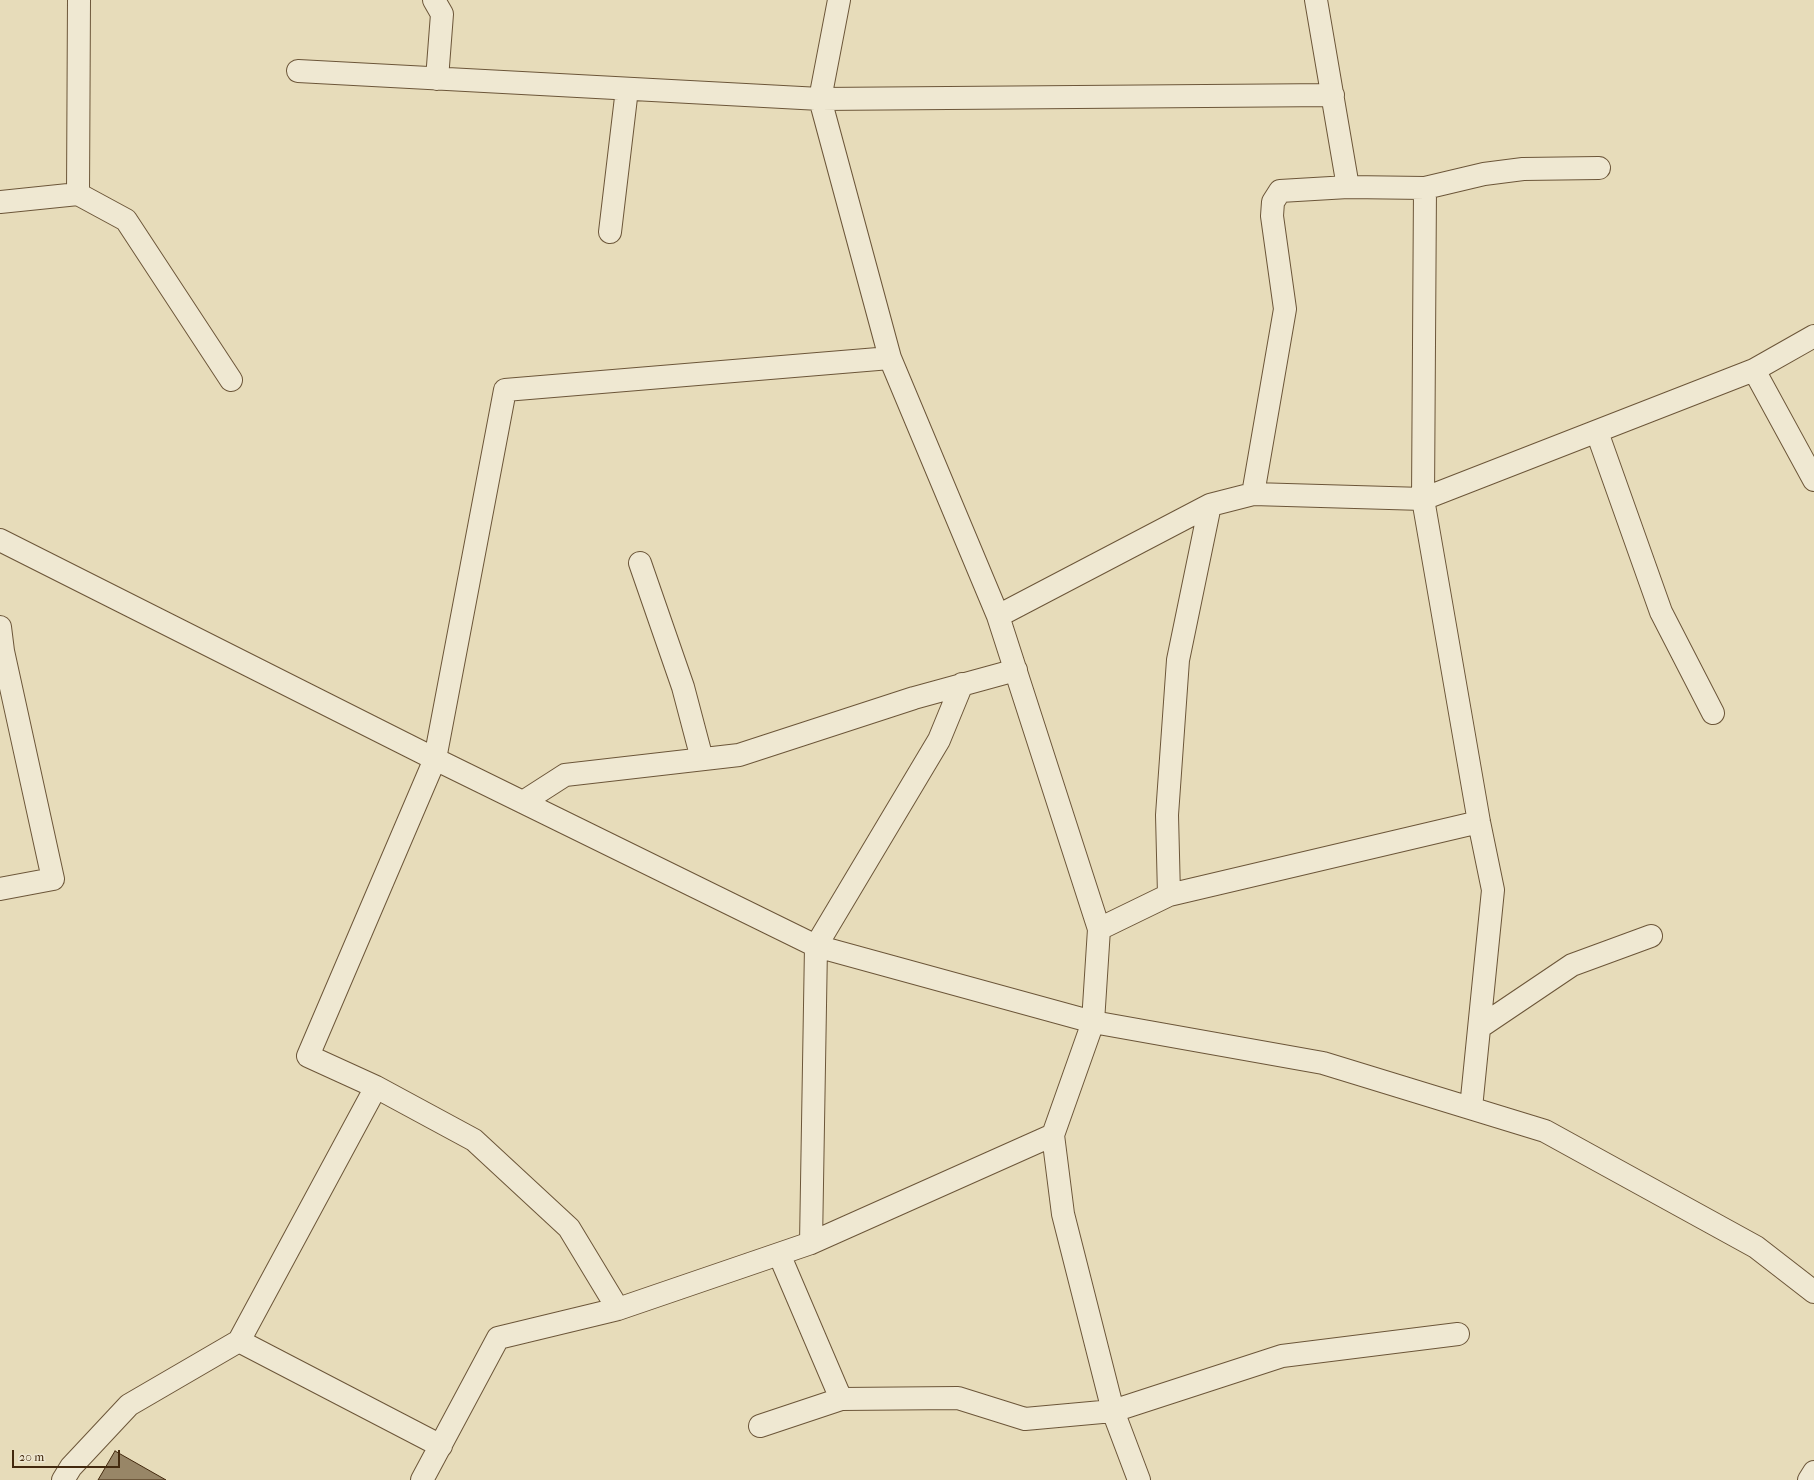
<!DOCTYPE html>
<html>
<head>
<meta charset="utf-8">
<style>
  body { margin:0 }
  #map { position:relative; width:1814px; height:1480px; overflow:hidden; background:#e7dcba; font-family:"IM FELL French Canon",serif }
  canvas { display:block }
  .scale { position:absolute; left:12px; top:1450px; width:108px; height:18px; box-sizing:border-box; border:2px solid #43290e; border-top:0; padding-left:5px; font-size:12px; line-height:14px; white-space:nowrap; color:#43290e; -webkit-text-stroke:3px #efe8d2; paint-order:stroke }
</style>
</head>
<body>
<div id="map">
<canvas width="1814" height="1480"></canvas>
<div class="scale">20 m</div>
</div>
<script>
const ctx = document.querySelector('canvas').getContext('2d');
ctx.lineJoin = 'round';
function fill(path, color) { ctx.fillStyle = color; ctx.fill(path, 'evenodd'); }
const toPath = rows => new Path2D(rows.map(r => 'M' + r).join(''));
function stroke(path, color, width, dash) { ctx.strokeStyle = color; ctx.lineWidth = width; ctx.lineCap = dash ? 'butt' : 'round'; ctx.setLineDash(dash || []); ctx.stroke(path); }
const building = toPath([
  [115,1451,166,1480,98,1480,115,1451]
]);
const minor = toPath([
  [434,0,442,14,437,79],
  [839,0,820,99,890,358,998,616,1099,929,1093,1022,1053,1135,1063,1214,1113,1411,1139,1480],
  [1316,0,1348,187],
  [298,71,820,99,1333,95],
  [1425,188,1423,499,1479,822,1493,890,1471,1108],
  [78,194,79,0],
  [0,202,78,194,126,220,231,380],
  [610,232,627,89],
  [1754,370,1814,480],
  [1597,432,1661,612,1713,713],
  [1253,494,1285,309,1272,216,1273,202,1280,191,1348,187,1425,188,1484,174,1523,169,1599,168],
  [0,540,435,759,816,946,1093,1022,1323,1063,1545,1131,1756,1247,1814,1292],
  [640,563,683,687,702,759],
  [998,616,1210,505,1253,494,1423,499,1754,370,1814,336],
  [0,627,3,651,53,879,0,889],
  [523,802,565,775,739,755,914,698,1016,670],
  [1169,895,1167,815,1178,660,1210,505],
  [1099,929,1169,895,1479,822],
  [1480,1027,1572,965,1651,936],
  [811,1243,816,946,939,740,962,684],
  [779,1254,841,1399],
  [618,1309,569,1228,474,1140,376,1087,308,1056,435,759,505,390,890,358],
  [239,1341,441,1446],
  [760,1426,841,1399,958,1398,1025,1419,1113,1411,1282,1356,1458,1334],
  [63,1480,71,1467,129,1405,239,1341,376,1087],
  [422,1480,498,1338,618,1309,811,1243,1053,1135],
  [1809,1480,1814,1472]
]);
fill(building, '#988667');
stroke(building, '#43290e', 1);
stroke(minor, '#6c5639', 24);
stroke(minor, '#efe8d2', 22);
</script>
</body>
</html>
